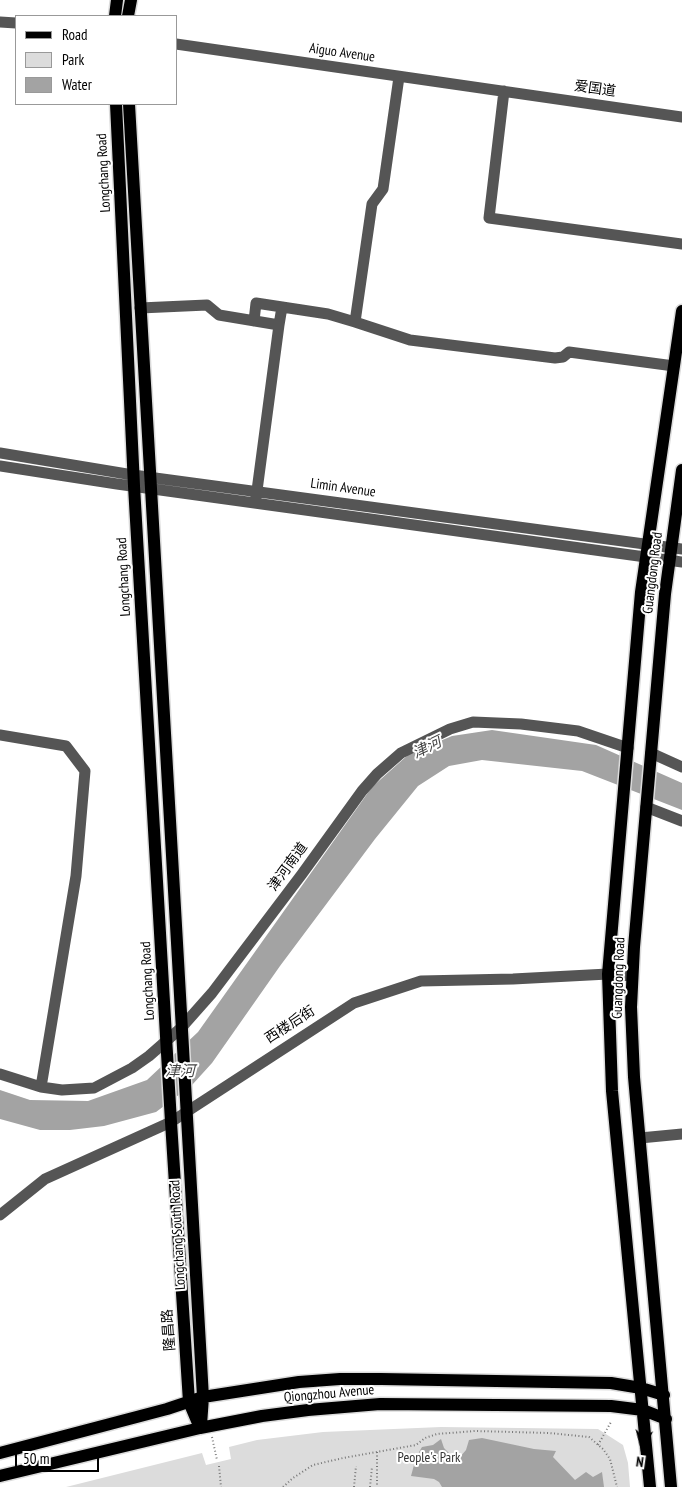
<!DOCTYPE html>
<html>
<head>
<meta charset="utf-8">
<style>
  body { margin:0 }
  #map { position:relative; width:682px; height:1487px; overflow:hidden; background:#fff; font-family:"PT Sans Narrow",sans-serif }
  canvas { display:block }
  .legend { position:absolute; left:15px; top:15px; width:162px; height:90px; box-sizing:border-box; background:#fff; border:1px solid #999; margin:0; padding:6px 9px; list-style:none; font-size:15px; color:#000 }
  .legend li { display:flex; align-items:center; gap:10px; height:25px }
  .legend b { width:25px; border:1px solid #999 }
  .north { position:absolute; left:617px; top:1422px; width:50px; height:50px; -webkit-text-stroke:4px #fff; paint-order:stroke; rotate:188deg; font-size:14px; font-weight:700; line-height:20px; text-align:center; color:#000 }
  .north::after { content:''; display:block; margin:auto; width:18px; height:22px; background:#000; clip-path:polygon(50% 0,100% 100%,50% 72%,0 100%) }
  .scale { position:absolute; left:15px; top:1450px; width:84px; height:22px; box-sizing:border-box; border:2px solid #000; border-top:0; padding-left:6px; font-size:15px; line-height:18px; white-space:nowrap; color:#000; -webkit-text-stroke:4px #fff; paint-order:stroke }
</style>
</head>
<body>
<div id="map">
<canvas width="682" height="1487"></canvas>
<ul class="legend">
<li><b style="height:6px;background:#000"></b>Road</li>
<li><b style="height:14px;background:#dcdcdc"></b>Park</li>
<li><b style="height:14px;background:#a3a3a3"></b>Water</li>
</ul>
<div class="north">N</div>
<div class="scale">50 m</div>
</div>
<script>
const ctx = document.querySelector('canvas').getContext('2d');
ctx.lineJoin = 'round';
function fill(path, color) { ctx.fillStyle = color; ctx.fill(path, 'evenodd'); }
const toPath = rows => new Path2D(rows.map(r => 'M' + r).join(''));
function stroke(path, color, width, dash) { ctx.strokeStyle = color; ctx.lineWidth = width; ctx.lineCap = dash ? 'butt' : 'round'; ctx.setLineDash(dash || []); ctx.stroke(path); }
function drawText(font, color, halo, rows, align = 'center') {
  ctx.font = font + ' "PT Sans Narrow","Noto Sans SC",sans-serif'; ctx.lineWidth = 4; ctx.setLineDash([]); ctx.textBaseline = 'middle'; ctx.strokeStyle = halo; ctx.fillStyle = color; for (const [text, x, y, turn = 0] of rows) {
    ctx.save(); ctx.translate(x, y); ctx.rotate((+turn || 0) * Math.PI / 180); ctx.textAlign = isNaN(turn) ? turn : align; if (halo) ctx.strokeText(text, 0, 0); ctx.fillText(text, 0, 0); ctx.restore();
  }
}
const green = toPath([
  [441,1427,598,1429,623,1445,628,1463,630,1487,66,1487,202,1453,206,1465,231,1459,229,1447,257,1440,323,1432]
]);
const water = toPath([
  [492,730,596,745,682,783,682,810,582,771,482,760,449,766,418,786,375,839,280,966,212,1063,192,1085,156,1112,104,1126,70,1130,40,1130,0,1119,0,1090,30,1100,88,1101,147,1080,198,1032,372,787,409,754,452,736],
  [482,1438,534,1449,556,1451,553,1457,575,1480,586,1472,593,1477,602,1472,604,1487,442,1487,439,1482,434,1479,411,1476,414,1465,422,1456,419,1452,422,1447,433,1445,441,1439,444,1448,453,1457,460,1457,466,1450,469,1440]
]);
const path = toPath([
  [212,1437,217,1460],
  [598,1445,611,1422],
  [377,1452,377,1487],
  [405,1463,405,1459],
  [219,1466,221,1487],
  [283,1487,293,1478,313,1465,343,1458,416,1445,425,1438,437,1434,475,1431,549,1433,589,1437,603,1449,610,1459,617,1487],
  [354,1487,356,1466],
  [370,1487,372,1467]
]);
const minor = toPath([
  [0,22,16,23],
  [176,44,682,117],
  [399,77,383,189,372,204,355,322,410,340,555,358,563,357,569,352,674,366],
  [504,91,489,218,682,244],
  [140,308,207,305,219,315,279,325,282,307],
  [254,321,256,303,328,314,355,322],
  [0,453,133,475,682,549],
  [0,466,117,484,682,562],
  [256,498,279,325],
  [0,735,66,746,85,771,76,876,41,1087],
  [651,753,682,767],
  [646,807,682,821],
  [0,1074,41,1087,62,1090,94,1088,132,1068,149,1056,181,1028,212,993,302,874,362,791,377,774,401,753,450,729,473,722,521,724,578,731,628,748],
  [640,1138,682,1134],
  [0,1215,45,1179,171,1122,354,1003,421,981,513,979,608,974,632,976]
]);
const major = toPath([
  [115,16,117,0],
  [128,16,131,0],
  [116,104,134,486,171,1122,189,1402,200,1428],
  [129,104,203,1397,201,1425],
  [0,1453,167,1409,203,1397,299,1382,340,1379,381,1379,611,1383,641,1388,664,1395],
  [0,1476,200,1428,262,1416,308,1410,380,1404,611,1406,643,1410,666,1419],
  [650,1487,612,1091,608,974,641,592,682,311],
  [671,1487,634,1077,631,1007,634,947,665,594,682,470]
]);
const streetNames = [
  ["Aiguo Avenue",342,53,8],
  ["爱国道",595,89,8],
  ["Longchang Road",104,173,-93],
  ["Limin Avenue",343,488,8],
  ["Guangdong Road",653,573,-83],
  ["Longchang Road",124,577,-93],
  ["津河南道",288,867,-54],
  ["Guangdong Road",619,978,-88],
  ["Longchang Road",148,981,-93],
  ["西楼后街",290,1025,-33],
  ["Longchang South Road",178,1235,-93],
  ["隆昌路",169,1330,-94],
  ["Qiongzhou Avenue",329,1394,-5]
];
const parkNames = [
  ["People's Park",429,1458]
];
const waterNames = [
  ["津河",427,748,-26],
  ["津河",180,1072]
];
fill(green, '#dcdcdc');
fill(water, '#a3a3a3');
stroke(major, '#dbdbdb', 15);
stroke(path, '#777', 2, [1, 2.5]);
stroke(minor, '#555', 11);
stroke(major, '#000', 12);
drawText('14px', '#000', '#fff', streetNames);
drawText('14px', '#333', '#fff', parkNames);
drawText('italic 15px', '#444', '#fff', waterNames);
</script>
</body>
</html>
